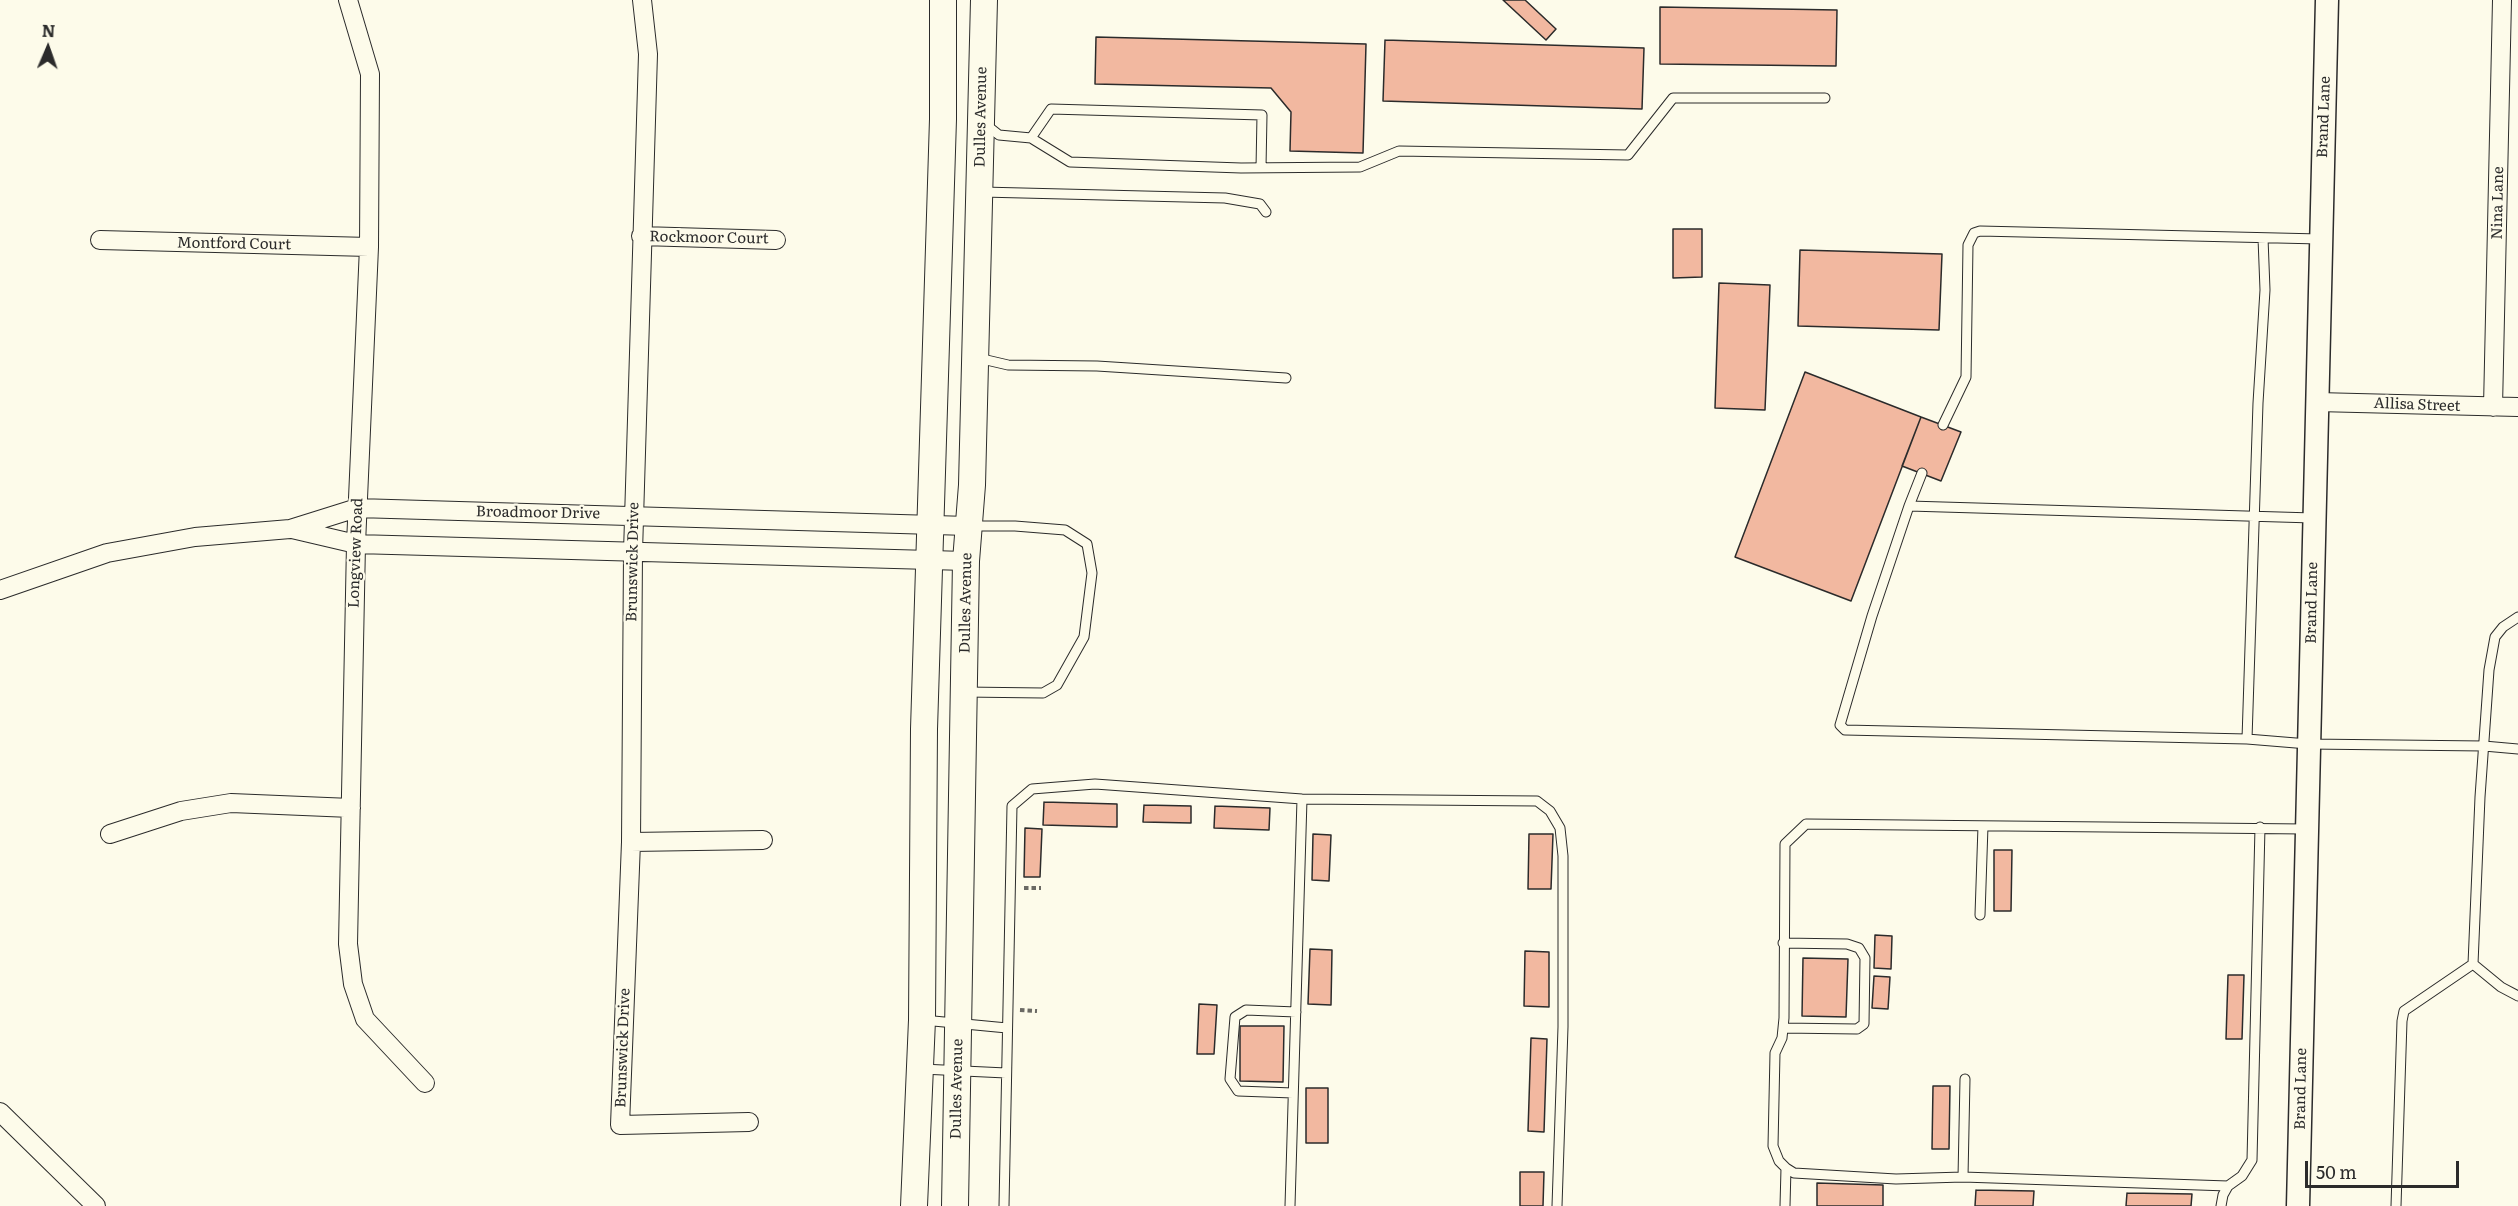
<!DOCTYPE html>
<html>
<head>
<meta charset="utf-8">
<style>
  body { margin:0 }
  #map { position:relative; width:2518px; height:1206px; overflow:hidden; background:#fdfbea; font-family:Literata,serif }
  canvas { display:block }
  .north { position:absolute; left:18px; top:18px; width:60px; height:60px; -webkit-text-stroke:4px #fdfbea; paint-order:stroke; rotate:2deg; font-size:16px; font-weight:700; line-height:24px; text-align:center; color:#2b2b2b }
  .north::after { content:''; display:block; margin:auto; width:21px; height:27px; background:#2b2b2b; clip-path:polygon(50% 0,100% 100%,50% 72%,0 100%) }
  .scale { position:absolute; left:2305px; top:1161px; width:154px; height:27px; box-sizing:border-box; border:3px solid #2b2b2b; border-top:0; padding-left:8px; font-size:18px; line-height:21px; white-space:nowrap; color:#2b2b2b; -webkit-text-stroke:4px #fdfbea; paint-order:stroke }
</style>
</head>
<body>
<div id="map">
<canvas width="2518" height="1206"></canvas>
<div class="north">N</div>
<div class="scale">50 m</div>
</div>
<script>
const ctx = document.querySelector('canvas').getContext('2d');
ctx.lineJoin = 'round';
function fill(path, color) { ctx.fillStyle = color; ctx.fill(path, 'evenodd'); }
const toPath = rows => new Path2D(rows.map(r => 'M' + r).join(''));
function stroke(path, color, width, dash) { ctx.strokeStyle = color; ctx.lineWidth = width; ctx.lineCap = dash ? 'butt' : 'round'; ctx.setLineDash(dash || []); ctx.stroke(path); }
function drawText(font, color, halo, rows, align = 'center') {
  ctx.font = font + ' Literata,serif'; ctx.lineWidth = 4.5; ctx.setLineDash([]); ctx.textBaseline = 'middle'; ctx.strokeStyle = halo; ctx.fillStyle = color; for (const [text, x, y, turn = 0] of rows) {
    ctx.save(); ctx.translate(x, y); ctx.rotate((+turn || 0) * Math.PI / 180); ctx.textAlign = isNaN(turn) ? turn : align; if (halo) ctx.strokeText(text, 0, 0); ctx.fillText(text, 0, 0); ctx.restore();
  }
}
const building = toPath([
  [1503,0,1525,0,1556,29,1546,40,1503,0],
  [1660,7,1837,10,1836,66,1660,64,1660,7],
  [1096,37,1366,44,1363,153,1290,151,1291,112,1271,88,1095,84,1096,37],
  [1385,40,1644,48,1642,109,1383,101,1385,40],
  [1673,229,1702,229,1702,277,1673,278,1673,229],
  [1800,250,1942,254,1939,330,1798,326,1800,250],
  [1719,283,1770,285,1765,410,1715,408,1719,283],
  [1805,372,1921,417,1851,601,1735,557,1805,372],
  [1921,417,1961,432,1941,481,1902,466,1921,417],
  [1044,802,1117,804,1117,827,1043,825,1044,802],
  [1144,805,1191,806,1191,823,1143,822,1144,805],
  [1215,806,1270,808,1269,830,1214,828,1215,806],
  [1025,828,1042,829,1040,877,1024,877,1025,828],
  [1313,834,1331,835,1329,881,1312,880,1313,834],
  [1529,834,1553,834,1551,889,1528,889,1529,834],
  [1994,850,2012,850,2011,911,1994,911,1994,850],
  [1875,935,1892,936,1891,969,1874,968,1875,935],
  [1310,949,1332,950,1331,1005,1308,1004,1310,949],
  [1525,951,1549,952,1549,1007,1524,1006,1525,951],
  [1803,958,1848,959,1846,1017,1802,1016,1803,958],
  [2228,975,2244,975,2242,1039,2226,1039,2228,975],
  [1874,976,1890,977,1888,1009,1872,1008,1874,976],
  [1199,1004,1217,1005,1214,1054,1197,1054,1199,1004],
  [1240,1026,1284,1026,1283,1082,1240,1081,1240,1026],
  [1531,1038,1547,1039,1544,1132,1528,1131,1531,1038],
  [1933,1086,1950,1086,1949,1149,1932,1149,1933,1086],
  [1306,1088,1328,1088,1328,1143,1306,1143,1306,1088],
  [1520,1172,1544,1172,1543,1206,1520,1206,1520,1172],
  [1817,1183,1883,1185,1883,1206,1817,1206,1817,1183],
  [1976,1190,2034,1191,2033,1206,1975,1206,1976,1190],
  [2127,1193,2192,1194,2191,1206,2126,1206,2127,1193]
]);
const path = toPath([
  [1024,888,1041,888],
  [1020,1010,1037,1011]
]);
const service = toPath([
  [985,124,999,135,1031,138,1070,162,1241,168,1360,167,1399,151,1628,155,1673,98,1825,98],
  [1031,138,1051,109,1262,115,1261,168],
  [982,192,1225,198,1260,204,1266,212],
  [978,358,1008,365,1097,366,1286,378],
  [1943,425,1966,377,1968,245,1974,233,1980,231,2320,239],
  [1909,506,1922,473],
  [2313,518,1909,506,1872,616,1840,725,1845,730,2247,739,2308,744,2484,746,2518,749],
  [964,692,1043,693,1057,685,1084,637,1092,573,1087,544,1065,530,1015,526,971,526],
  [2247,739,2258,403,2265,290,2263,238],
  [1980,915,1983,826],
  [2473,964,2480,797,2489,670,2495,637,2503,627,2518,617],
  [2473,964,2501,987,2518,996],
  [923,1020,1007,1028],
  [1783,1028,1857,1029,1864,1024,1865,958,1859,948,1847,944,1783,943],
  [922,1069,1006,1073],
  [1293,1093,1238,1091,1230,1079,1235,1017,1246,1010,1296,1012],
  [1963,1177,1965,1079],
  [2228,1186,1963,1177,1896,1179,1794,1173,1786,1168,1779,1161,1773,1146,1775,1053,1782,1038,1784,1018,1785,844,1806,824,2305,829],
  [1004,1206,1012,806,1032,789,1095,784,1302,799,1537,801,1550,811,1560,828,1563,856,1563,1027,1557,1206],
  [1290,1206,1302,799],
  [1785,1206,1786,1168],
  [2221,1206,2223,1195,2228,1186,2242,1176,2252,1160,2260,827],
  [2396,1206,2402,1021,2404,1011,2473,964]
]);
const minor = toPath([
  [348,0,370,74,369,247,356,544,348,944,353,984,365,1019,425,1083],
  [642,0,648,54,633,552,631,842,620,1125,749,1122],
  [641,236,776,240],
  [100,240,369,247],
  [2317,402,2518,407],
  [2493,407,2502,0],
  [292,529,356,544,966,561],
  [0,590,107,553,195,537,290,529,357,508,968,526],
  [110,834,181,811,231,803,351,808],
  [631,842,763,840],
  [0,1112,96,1206]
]);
const tertiary = toPath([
  [2298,1206,2327,0]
]);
const secondary = toPath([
  [914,1206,922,1020,924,729,943,119,943,0],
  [955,1206,966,561,972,485,984,0]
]);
const streetNames = [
  ["Dulles Avenue",981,117,-89],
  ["Brand Lane",2324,117,-88],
  ["Nina Lane",2498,203,-89],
  ["Rockmoor Court",709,238,1],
  ["Montford Court",234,244,1],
  ["Allisa Street",2417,405,2],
  ["Broadmoor Drive",538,513,1],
  ["Longview Road",356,553,-88],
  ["Brunswick Drive",633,562,-89],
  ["Dulles Avenue",966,603,-89],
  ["Brand Lane",2312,603,-89],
  ["Brunswick Drive",623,1048,-88],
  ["Dulles Avenue",957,1089,-89],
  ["Brand Lane",2301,1089,-89]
];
fill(building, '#f2b8a0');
stroke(building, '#2b2b2b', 1.5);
stroke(service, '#2b2b2b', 11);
stroke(minor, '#2b2b2b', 20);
stroke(tertiary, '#2b2b2b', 25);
stroke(secondary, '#2b2b2b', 28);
stroke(path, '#6a6964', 4, [4.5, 3]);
stroke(service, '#fdfbea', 9);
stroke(minor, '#fdfbea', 18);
stroke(tertiary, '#fdfbea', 22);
stroke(secondary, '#fdfbea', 26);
drawText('15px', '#2b2b2b', '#fdfbea', streetNames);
</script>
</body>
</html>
